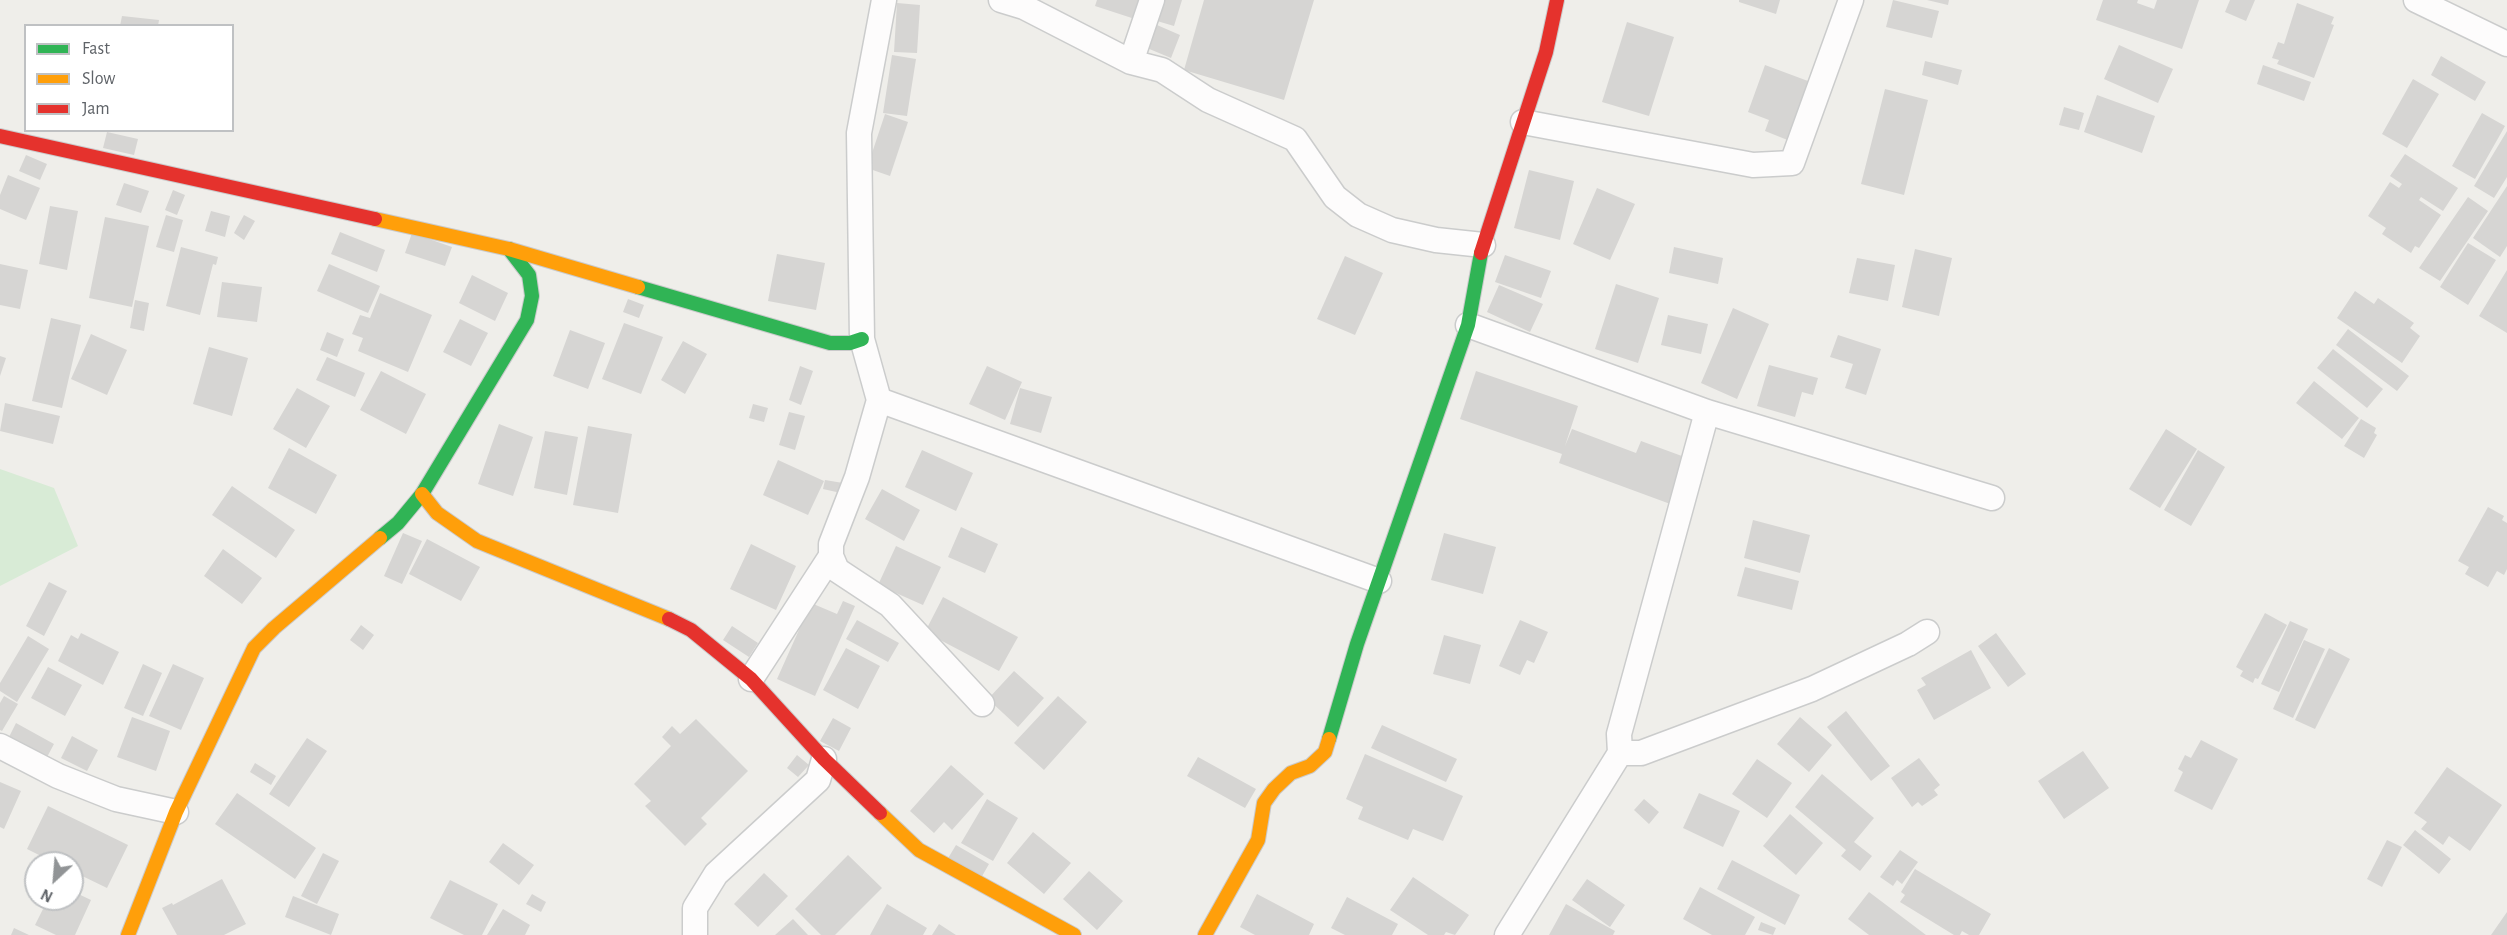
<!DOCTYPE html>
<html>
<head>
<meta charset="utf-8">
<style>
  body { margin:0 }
  #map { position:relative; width:2507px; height:935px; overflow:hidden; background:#efeeea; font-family:"Alegreya Sans",sans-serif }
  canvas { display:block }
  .legend { position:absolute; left:24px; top:24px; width:210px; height:108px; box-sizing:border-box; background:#fff; border:2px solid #bfc1c3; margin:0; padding:8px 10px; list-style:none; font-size:18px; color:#5f6368 }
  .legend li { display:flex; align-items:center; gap:12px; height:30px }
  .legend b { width:30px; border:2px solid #bfc1c3 }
  .north { position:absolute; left:24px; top:851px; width:60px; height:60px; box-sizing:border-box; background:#fff; border:2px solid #bfc1c3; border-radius:50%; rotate:206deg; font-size:16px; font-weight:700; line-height:24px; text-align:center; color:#5f6368 }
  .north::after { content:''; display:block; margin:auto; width:21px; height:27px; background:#919496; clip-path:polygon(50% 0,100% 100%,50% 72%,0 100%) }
</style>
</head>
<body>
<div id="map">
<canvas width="2507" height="935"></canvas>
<ul class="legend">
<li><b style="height:8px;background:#30b455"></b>Fast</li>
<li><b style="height:8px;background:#ff9f0a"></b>Slow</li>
<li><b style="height:8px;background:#e5322d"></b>Jam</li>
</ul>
<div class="north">N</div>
</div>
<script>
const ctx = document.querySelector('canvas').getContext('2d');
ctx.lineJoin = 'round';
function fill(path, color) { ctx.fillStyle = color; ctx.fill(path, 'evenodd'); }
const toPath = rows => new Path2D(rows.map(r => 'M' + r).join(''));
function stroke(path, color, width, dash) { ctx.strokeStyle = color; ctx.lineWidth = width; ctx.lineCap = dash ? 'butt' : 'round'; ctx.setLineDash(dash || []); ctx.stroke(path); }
const green = toPath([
  [0,469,54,488,78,546,0,586]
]);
const building = toPath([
  [1097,0,1145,0,1138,20,1095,6],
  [1164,0,1182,0,1174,26,1157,21],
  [1204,0,1314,0,1284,100,1184,70],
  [1739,0,1780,0,1776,14,1739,2],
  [1893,0,1939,11,1932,38,1886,27],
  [1927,0,1949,0,1948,5],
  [2103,0,2138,0,2137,3,2154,9,2157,0,2199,0,2182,49,2096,20],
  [2230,0,2255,0,2246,21,2225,12],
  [897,3,920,5,917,53,894,52],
  [2297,3,2334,17,2331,24,2334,25,2314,78,2277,64,2279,60,2272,58,2278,42,2284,44],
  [122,16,159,20,158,26,120,26],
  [1627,22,1674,37,1649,116,1602,102],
  [1157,25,1180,35,1171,58,1147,48],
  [2119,45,2173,69,2158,103,2104,79],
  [892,55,916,59,907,116,883,113],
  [2441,56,2486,82,2475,101,2431,75],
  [1925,61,1962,70,1958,85,1922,75],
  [1765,65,1816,84,1795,143,1765,131,1769,120,1748,112],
  [2263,65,2311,82,2304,101,2257,84],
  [2413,79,2439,94,2407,148,2382,134],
  [1885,89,1928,100,1904,195,1861,184],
  [2097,95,2155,116,2142,153,2084,132],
  [2064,107,2084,113,2079,130,2059,125],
  [2482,113,2505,126,2475,179,2452,166],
  [885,114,908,122,890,176,867,168],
  [2507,131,2507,177,2494,198,2474,186],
  [107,132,138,139,134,155,103,148],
  [2405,154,2458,188,2443,211,2421,197,2419,200,2441,215,2419,248,2415,246,2411,253,2382,234,2386,228,2368,216,2390,182,2399,188,2402,184,2390,176],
  [26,155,47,164,40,180,19,171],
  [1529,170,1574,181,1560,240,1514,228],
  [8,175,40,188,26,220,0,209,0,195],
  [124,183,149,191,141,213,116,205],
  [2507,186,2507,246,2500,257,2473,238],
  [1597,188,1635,204,1610,260,1573,244],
  [173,190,185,195,177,215,165,210],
  [2468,197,2488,211,2440,281,2419,268],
  [50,206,78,211,67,270,39,264],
  [211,211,230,216,225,237,205,231],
  [166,215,183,220,174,252,156,247],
  [244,215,255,221,244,240,234,233],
  [105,217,149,226,132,307,89,298],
  [340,232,385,250,377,272,331,254],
  [412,233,452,247,445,266,405,253],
  [2468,243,2496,260,2468,305,2440,287],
  [181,247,218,257,216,265,213,264,200,315,166,306],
  [1674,247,1723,258,1718,284,1669,273],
  [1915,249,1952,258,1939,316,1902,307],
  [777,254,825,263,816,310,768,301],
  [1505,255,1551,271,1541,298,1495,282],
  [1345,256,1383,273,1355,335,1317,319],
  [1857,258,1895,265,1888,301,1849,293],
  [0,264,28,270,20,309,0,305],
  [329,264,380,286,368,313,317,291],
  [2507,270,2507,333,2479,316],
  [472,275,508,293,495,321,459,303],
  [222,282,262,287,257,322,217,317],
  [1616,284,1659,298,1638,363,1595,349],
  [1499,285,1543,304,1530,332,1487,312],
  [2355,291,2374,304,2378,298,2414,323,2410,328,2420,336,2402,363,2337,318],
  [380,293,432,315,408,372,358,351,363,338,352,334,360,315,370,318],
  [628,299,644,305,639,318,623,312],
  [135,300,149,303,144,331,130,328],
  [1733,308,1769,324,1737,399,1701,383],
  [1668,315,1708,324,1701,354,1661,345],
  [51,318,81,325,62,408,32,401],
  [460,319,488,333,471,366,443,352],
  [624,323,663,337,641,394,602,379],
  [2348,329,2409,376,2397,391,2336,345],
  [570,330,605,343,588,389,553,376],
  [327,332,344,339,337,357,320,350],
  [91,334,127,350,107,395,71,379],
  [1838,335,1881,349,1866,395,1845,388,1853,364,1830,357],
  [683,341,707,354,685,394,661,380],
  [209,347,248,358,232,416,193,404],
  [2333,349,2383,389,2367,408,2317,368],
  [0,356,6,358,0,376],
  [327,357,365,373,355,397,316,380],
  [1769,365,1818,378,1813,395,1802,392,1795,417,1757,406],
  [800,366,813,371,801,405,789,400],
  [987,366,1022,382,1005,420,969,404],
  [381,371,426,394,406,434,360,410],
  [1476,371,1578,406,1565,446,1572,429,1636,453,1641,441,1690,459,1673,505,1559,463,1562,454,1460,419],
  [2314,381,2359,418,2342,439,2296,403],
  [297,388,330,406,306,448,273,429],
  [1020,388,1052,397,1041,433,1010,424],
  [5,403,60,416,53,444,0,431],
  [753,404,768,408,764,422,749,418],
  [789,412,805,416,795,450,779,445],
  [2361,419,2376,428,2374,433,2377,435,2364,458,2344,446],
  [499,424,533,437,513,496,478,484],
  [588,426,632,434,618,513,573,505],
  [2166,429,2197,449,2160,508,2129,489],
  [545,431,578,437,567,495,534,488],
  [289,448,337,475,316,514,268,488],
  [922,450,973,473,956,511,905,487],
  [2198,450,2225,467,2191,526,2164,510],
  [778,460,824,481,808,515,763,495],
  [825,480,843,483,841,493,823,489],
  [232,486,295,530,276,558,212,515],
  [882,489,920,510,904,541,865,519],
  [2488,507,2504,516,2502,520,2507,523,2507,569,2504,575,2497,571,2488,587,2465,574,2469,567,2458,561],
  [1753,520,1810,535,1800,573,1744,558],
  [961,527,998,544,985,573,948,557],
  [403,533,422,541,402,584,384,576],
  [1444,533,1496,547,1483,594,1431,580],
  [427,539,480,567,461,601,409,574],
  [751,544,796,566,776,610,730,589],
  [896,546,941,567,923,605,878,585],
  [223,549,262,578,242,604,204,576],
  [1745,567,1799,581,1792,610,1737,596],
  [49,582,67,591,44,636,26,626],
  [943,597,1018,637,999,671,925,632],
  [843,601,855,606,815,696,777,679,811,603,837,614],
  [2265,613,2287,625,2258,679,2255,678,2253,683,2240,676,2243,671,2236,667],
  [857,620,899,643,888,662,846,639],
  [1520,620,1548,632,1534,663,1527,660,1520,675,1499,666],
  [2290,621,2308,629,2279,692,2261,684],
  [361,625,374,635,363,650,350,640],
  [732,626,758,643,749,657,723,640],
  [81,633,119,652,103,685,58,661,71,635,78,639],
  [1996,633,2026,674,2008,687,1978,646],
  [1444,635,1481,645,1470,684,1433,674],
  [28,636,49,649,17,702,0,691,0,683],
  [2304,640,2325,649,2293,718,2273,709],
  [846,648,880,666,858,709,823,690],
  [2329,648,2350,659,2315,729,2295,720],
  [1971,650,1991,688,1934,720,1917,690,1926,685,1921,678],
  [143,664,162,673,143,716,124,708],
  [173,664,204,678,181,730,149,716],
  [48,667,82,685,65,716,31,698],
  [1014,671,1044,698,1018,727,988,699],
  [4,696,18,704,2,731,0,730,0,703],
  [1058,696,1087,722,1044,770,1014,743],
  [1846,711,1890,766,1871,781,1827,727],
  [132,717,170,731,156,771,117,757],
  [1800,717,1832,745,1809,772,1777,744],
  [833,718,851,728,839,751,820,741],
  [696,719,748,771,701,818,707,824,685,846,645,806,651,801,634,784,671,746,662,737,672,726,680,734],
  [16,723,54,744,46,759,8,739],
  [1382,725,1457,759,1446,782,1371,748],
  [72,736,98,750,87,771,61,758],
  [307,738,327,751,289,807,269,794],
  [2201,740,2238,759,2212,810,2174,791,2183,772,2178,769,2185,755,2191,758],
  [2083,751,2109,788,2064,819,2038,781],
  [1365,754,1463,796,1443,841,1413,829,1408,840,1358,819,1363,807,1346,799],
  [797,755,809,765,798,777,787,768],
  [1198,757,1256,789,1245,808,1187,776],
  [1919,758,1940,785,1934,790,1938,795,1922,806,1918,802,1912,807,1891,778],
  [1757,759,1792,783,1767,818,1732,794],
  [255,763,276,776,271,785,250,772],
  [951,765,984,794,952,830,944,822,934,833,910,811],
  [2447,767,2502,805,2470,851,2449,836,2443,845,2421,829,2427,822,2414,813],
  [1822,774,1874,818,1854,842,1872,856,1860,871,1841,856,1846,850,1795,807],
  [0,782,21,791,4,829,0,827],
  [237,793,316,848,295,879,215,824],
  [1699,793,1740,811,1723,847,1683,828],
  [987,799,1018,818,993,861,961,843],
  [1644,799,1659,812,1649,824,1634,810],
  [48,806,128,845,107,888,72,871,72,863,55,863,27,849],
  [1790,814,1823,843,1796,875,1763,846],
  [2415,830,2451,859,2439,874,2403,845],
  [1033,832,1071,863,1044,894,1007,863],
  [2387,840,2402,847,2382,887,2367,879],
  [503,843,534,865,519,885,489,862],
  [956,845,989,864,981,878,947,860],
  [1900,850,1918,862,1902,884,1897,880,1893,886,1880,877],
  [323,853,339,861,317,904,301,896],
  [848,855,882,888,835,935,821,935,795,909],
  [1732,860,1800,895,1785,925,1717,889],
  [1915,869,1991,914,1979,935,1969,935,1962,931,1960,935,1954,935,1900,902,1905,895,1901,892],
  [1089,871,1123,901,1097,930,1063,899],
  [764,873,788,896,758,927,734,904],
  [1413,877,1469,915,1455,935,1446,932,1444,935,1428,935,1390,910],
  [222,879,246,924,224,935,177,935,162,908,172,903,173,905],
  [1587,879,1625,905,1610,927,1572,900],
  [450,880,498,904,482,935,464,935,430,918],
  [1700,887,1755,917,1745,935,1712,935,1683,919],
  [72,891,91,900,75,935,56,935,35,925,48,899,72,899],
  [1869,892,1926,935,1869,935,1848,919],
  [532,894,546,902,541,912,526,904],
  [1257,894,1314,924,1309,935,1255,935,1240,927],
  [293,896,339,914,331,935,285,917],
  [1347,897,1398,924,1392,935,1345,935,1331,928],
  [887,904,927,928,923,935,870,935],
  [1566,904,1615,931,1613,935,1549,935],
  [503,909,530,925,525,935,487,935],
  [2507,912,2507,935,2491,935],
  [793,919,808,935,775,935],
  [1761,922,1776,928,1773,935,1758,930],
  [939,924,956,935,932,935],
  [14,928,29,935,11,935]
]);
const street = toPath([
  [1001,0,1024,7,1131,62,1162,70,1208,100,1295,139,1335,197,1358,215,1392,230,1436,240,1483,245],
  [2416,0,2507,44],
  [1131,62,1152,0],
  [1523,122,1753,165,1792,163,1851,0],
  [1468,325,1707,412,1992,498],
  [879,400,1379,581],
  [831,556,837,570,890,605,982,704],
  [751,679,831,556,831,544,857,477,879,400,862,339,859,133,884,0],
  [0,746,58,776,116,799,176,812],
  [1620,753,1641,753,1812,689,1908,644,1927,632],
  [695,935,695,908,716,874,818,780,824,759],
  [1507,935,1620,753,1619,734,1707,412]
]);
const fast = toPath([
  [638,287,830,343,850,343,862,339],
  [380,538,398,523,422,494,527,320,532,296,529,275,509,249],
  [1329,739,1357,644,1468,325,1481,253]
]);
const slow = toPath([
  [375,219,509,249,638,287],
  [422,494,437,513,477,541,669,619],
  [880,813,919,850,1074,935],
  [128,935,176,812,254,648,274,628,380,538],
  [1205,935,1258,840,1264,803,1274,789,1291,773,1310,766,1325,752,1329,739]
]);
const jam = toPath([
  [0,136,375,219],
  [1481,253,1546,52,1557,0],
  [669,619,691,630,751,679,824,759,880,813]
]);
fill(green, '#d8ebd6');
fill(building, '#d6d5d3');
stroke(street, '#cbcccc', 27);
stroke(fast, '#cacacb', 16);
stroke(slow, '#cacacb', 16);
stroke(jam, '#cacacb', 16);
stroke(street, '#fdfcfc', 24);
stroke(fast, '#30b455', 14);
stroke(slow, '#ff9f0a', 14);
stroke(jam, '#e5322d', 14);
</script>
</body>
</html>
